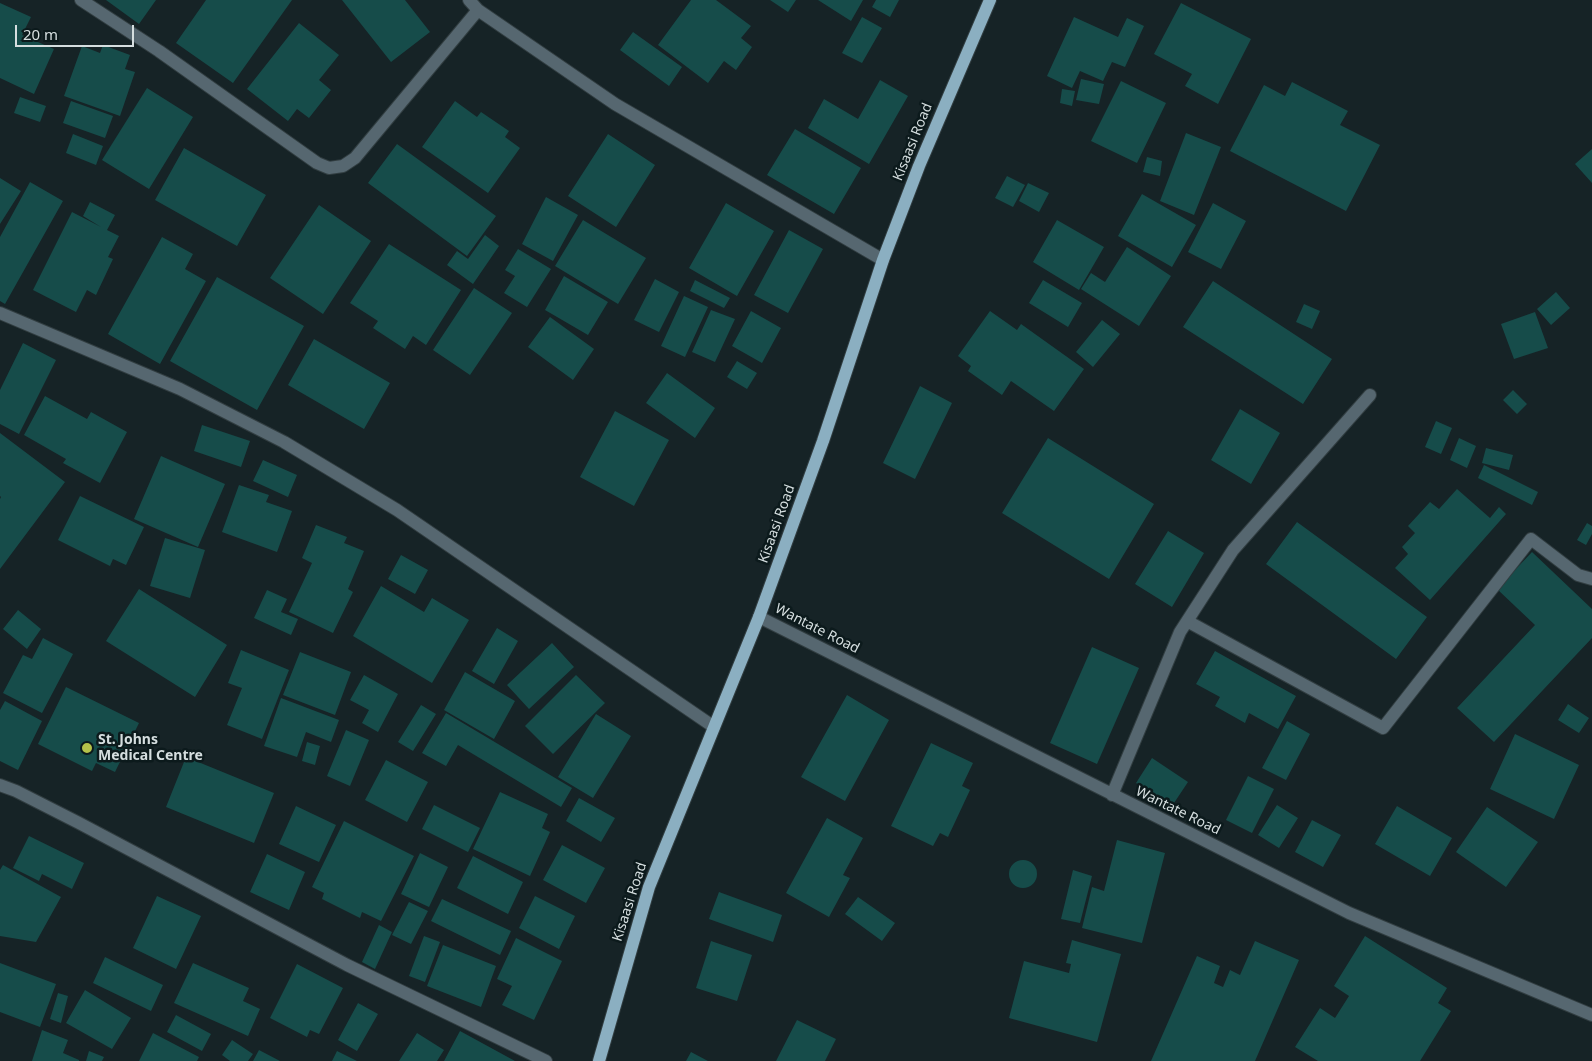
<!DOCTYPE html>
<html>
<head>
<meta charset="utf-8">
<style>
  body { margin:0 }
  #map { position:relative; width:1592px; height:1061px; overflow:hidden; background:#162326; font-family:"Noto Sans",sans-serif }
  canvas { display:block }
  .scale { position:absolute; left:15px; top:25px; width:119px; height:22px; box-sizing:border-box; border:2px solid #d5dedf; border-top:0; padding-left:6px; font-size:15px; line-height:18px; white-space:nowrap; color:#d5dedf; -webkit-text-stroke:4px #0c1a1c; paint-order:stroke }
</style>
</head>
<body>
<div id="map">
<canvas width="1592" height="1061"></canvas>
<div class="scale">20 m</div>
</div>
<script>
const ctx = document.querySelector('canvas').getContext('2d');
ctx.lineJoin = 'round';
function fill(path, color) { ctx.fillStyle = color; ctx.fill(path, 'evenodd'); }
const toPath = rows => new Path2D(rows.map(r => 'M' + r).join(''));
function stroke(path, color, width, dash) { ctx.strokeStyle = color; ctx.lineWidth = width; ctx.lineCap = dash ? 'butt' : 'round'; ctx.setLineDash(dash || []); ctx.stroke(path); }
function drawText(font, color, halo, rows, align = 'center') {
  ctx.font = font + ' "Noto Sans",sans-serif'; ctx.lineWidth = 5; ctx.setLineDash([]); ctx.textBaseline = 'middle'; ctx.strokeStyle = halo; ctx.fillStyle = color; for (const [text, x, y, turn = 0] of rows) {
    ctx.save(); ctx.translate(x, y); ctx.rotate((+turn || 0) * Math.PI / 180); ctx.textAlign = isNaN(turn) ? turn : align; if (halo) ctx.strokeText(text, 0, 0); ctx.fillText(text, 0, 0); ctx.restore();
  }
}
const building = toPath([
  [106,0,156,0,139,24],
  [206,0,292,0,233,83,176,43],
  [342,0,405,0,430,32,391,62],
  [691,0,716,0,751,26,741,38,752,47,736,70,724,61,708,83,658,45],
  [770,0,796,0,788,12],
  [818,0,863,0,851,21],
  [876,0,899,0,890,17,872,7],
  [0,3,31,17,22,35,54,49,34,94,0,78],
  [1181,3,1251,39,1218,104,1185,86,1192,74,1154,54],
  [862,17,882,28,862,63,842,53],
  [1074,17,1118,37,1127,18,1144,26,1125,67,1112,62,1103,81,1080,71,1072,88,1047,76],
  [299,23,339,55,319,80,331,90,309,118,297,109,288,121,247,89],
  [633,32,682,67,669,86,620,50],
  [103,45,130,55,125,69,135,72,120,116,64,96,82,46,100,53],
  [1081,79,1104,84,1099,104,1076,100],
  [880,80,908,96,869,164,808,128,824,99,858,119],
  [1121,81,1166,103,1137,163,1091,141],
  [1292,82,1348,111,1340,125,1380,145,1346,211,1230,151,1264,85,1285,96],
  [147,88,193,117,149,189,102,160],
  [1062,89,1075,91,1072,106,1060,103],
  [20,97,46,106,40,122,14,113],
  [71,101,113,116,105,138,63,123],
  [455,101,477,117,481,112,509,131,505,137,520,148,488,193,422,147],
  [795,129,861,168,834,214,767,175],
  [1186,133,1221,147,1194,215,1160,201],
  [73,134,103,146,96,165,66,153],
  [608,134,655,165,616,227,568,196],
  [397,144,496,216,467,256,368,183],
  [184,148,266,195,237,246,155,200],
  [1592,149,1592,183,1575,164],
  [1147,157,1162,161,1160,176,1143,172],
  [1007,176,1025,185,1013,207,995,198],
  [0,178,21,191,0,224],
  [30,182,63,201,5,304,0,301,0,237],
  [1028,183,1049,193,1039,212,1019,201],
  [1142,194,1196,225,1172,267,1118,236],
  [546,197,578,215,553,261,522,244],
  [90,202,115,215,107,230,119,236,108,257,113,259,96,295,87,290,76,312,33,290,72,212,101,227,83,216],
  [726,203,774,231,737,296,689,268],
  [1213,203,1246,221,1221,269,1188,252],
  [319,205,371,241,323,314,270,278],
  [583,220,646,258,618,304,555,266],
  [1057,220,1104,247,1079,290,1033,262],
  [789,230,823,249,788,313,754,295],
  [485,235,499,246,473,284,447,265,457,251,468,259],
  [162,237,193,254,185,269,206,281,160,364,108,334],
  [389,244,461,290,426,345,413,336,405,349,373,328,378,321,350,303],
  [1127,247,1171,276,1139,326,1081,289,1091,273,1105,282],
  [518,249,551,269,527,307,504,293,515,276,505,270],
  [564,276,608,302,588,335,545,310],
  [217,277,304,326,257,410,170,361],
  [655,279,679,292,659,332,634,320],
  [695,280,730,298,724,308,690,291],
  [1043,280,1082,303,1068,327,1029,303],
  [1213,281,1332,359,1303,404,1183,327],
  [474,288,512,313,470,375,433,350],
  [1556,292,1570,308,1551,325,1537,309],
  [684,296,708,307,685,357,661,346],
  [1304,304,1320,311,1312,329,1296,322],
  [711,310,735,319,715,362,692,352],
  [751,311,781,328,762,363,732,346],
  [990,311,1017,330,1021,324,1084,369,1054,411,1011,381,1002,395,968,371,971,366,958,356],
  [1535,312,1548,348,1514,359,1501,324],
  [550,317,594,349,573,380,528,347],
  [1102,320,1120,334,1093,367,1076,352],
  [314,339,390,383,364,429,288,385],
  [23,343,56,360,19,434,0,424,0,390],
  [737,361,757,373,747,389,727,377],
  [667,373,715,408,695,438,646,403],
  [920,386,952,403,915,479,883,463],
  [1513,390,1527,404,1517,414,1503,400],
  [45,396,87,419,91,412,127,432,100,483,63,463,66,459,24,435],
  [1240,409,1280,433,1251,484,1211,460],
  [615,411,669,440,634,506,580,477],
  [1436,421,1452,428,1441,454,1425,447],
  [202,425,250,441,241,467,194,451],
  [0,433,65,482,0,569,0,499,1,497,0,496],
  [1048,438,1154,504,1109,579,1002,513],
  [1459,438,1476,446,1467,468,1450,460],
  [1486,448,1513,455,1509,470,1482,463],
  [161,456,225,484,198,547,134,519],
  [263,460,297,475,288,497,253,481],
  [1484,465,1538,492,1532,505,1478,478],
  [239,485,269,495,266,502,292,511,277,552,222,532],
  [1457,489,1490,518,1499,507,1506,514,1430,600,1395,568,1408,554,1402,547,1415,533,1408,526,1430,502,1439,509],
  [80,496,144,527,126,565,113,559,110,566,58,540],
  [1297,522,1427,617,1396,659,1266,564],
  [1587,523,1592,526,1592,534,1586,545,1577,540],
  [316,525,347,537,344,543,364,551,348,589,353,592,333,633,289,612,312,563,302,558],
  [1168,531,1204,553,1172,607,1135,584],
  [165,538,205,550,190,598,150,586],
  [1532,552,1592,609,1592,638,1494,742,1457,708,1535,625,1497,589],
  [401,555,428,570,415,594,388,579],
  [381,586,424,612,432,598,469,620,432,683,353,636],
  [139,589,227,645,195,697,106,641],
  [267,590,287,599,281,612,298,619,291,635,254,618],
  [18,610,41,629,27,649,3,629],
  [497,628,518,641,494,684,472,671],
  [43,638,73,654,42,713,3,693,23,655,32,659],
  [552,643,574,667,529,709,507,685],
  [1092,647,1139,668,1097,764,1050,743],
  [241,650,289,670,262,739,227,725,242,688,228,683],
  [1215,651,1296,696,1278,729,1249,713,1245,723,1215,706,1220,697,1196,684],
  [300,652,351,672,335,715,283,695],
  [465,672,515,701,494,739,444,710],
  [364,675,398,694,378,732,362,723,369,710,350,700],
  [576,675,605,703,553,754,525,726],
  [66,687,139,723,115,772,96,763,92,771,38,744],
  [847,695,889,720,845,801,801,777],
  [281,698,339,720,331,742,306,732,297,757,264,746],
  [5,701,42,721,18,770,0,761,0,710],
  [1568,704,1589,718,1579,733,1558,720],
  [421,705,436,714,413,751,398,742],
  [446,713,572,788,561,807,458,745,446,766,422,753],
  [596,714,631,736,593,798,558,777],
  [1287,721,1310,734,1286,780,1262,768],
  [346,730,369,740,350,786,327,776],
  [1515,734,1579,765,1554,819,1490,789],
  [307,742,320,746,315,765,302,761],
  [931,743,973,763,962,786,970,790,948,837,940,833,933,846,891,826],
  [186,757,274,793,254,843,166,807],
  [1152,758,1188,782,1172,806,1136,783],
  [386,760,428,782,407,822,365,800],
  [1248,776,1274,789,1252,833,1226,820],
  [500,792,548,814,542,828,550,832,530,876,473,849],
  [579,798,615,818,601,842,566,821],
  [434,805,480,828,468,852,422,829],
  [1277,805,1298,818,1279,848,1258,835],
  [296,806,336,825,319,862,279,844],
  [1397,806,1452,838,1430,876,1375,844],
  [1487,807,1538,842,1506,887,1456,852],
  [827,818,863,838,843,875,850,878,829,917,786,893],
  [1312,820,1341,835,1323,867,1295,852],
  [344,821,414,856,381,921,362,912,360,918,322,899,324,893,312,887],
  [29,836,84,863,72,889,42,874,39,881,13,868],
  [1117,840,1165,853,1142,943,1082,928,1092,887,1104,891],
  [562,845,605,868,586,903,543,880],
  [420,853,448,867,429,907,401,894],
  [267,854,305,872,289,910,250,892],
  [473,856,523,882,508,914,457,888],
  '1009 874a14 14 0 1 1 28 0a14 14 0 1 1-28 0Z',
  [3,865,61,897,36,942,0,936,0,870],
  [1073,870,1092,876,1080,923,1061,919],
  [719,892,782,915,773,942,709,919],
  [157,896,201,916,176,969,133,948],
  [535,896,575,916,559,949,519,928],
  [858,897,895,923,882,941,845,914],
  [442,899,511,931,500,955,431,921],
  [409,902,428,911,411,944,392,935],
  [379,925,392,932,375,969,362,962],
  [424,936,440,942,425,982,409,976],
  [1365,936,1447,988,1438,1003,1451,1011,1420,1061,1318,1061,1295,1047,1320,1008,1335,1018,1349,996,1334,986],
  [516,938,562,961,534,1020,502,1005,512,986,497,979],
  [1072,940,1121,954,1097,1042,1009,1018,1024,961,1069,973,1071,964,1066,963],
  [711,941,752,955,737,1001,696,988],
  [1255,941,1299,960,1255,1061,1151,1061,1197,956,1220,966,1214,983,1223,987,1230,970,1240,975],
  [443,945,496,966,481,1007,427,986],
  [105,957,163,985,151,1011,93,983],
  [0,963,56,984,40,1027,0,1012],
  [193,963,249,988,243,1001,260,1009,248,1036,174,1003],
  [297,964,343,988,319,1034,310,1030,307,1037,270,1018],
  [85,990,131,1018,112,1049,66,1023],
  [58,993,68,996,61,1023,50,1019],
  [358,1003,378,1014,357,1051,338,1040],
  [176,1015,211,1034,202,1051,167,1032],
  [797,1020,836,1039,825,1061,776,1061],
  [42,1030,68,1040,63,1053,79,1060,79,1061,32,1061],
  [460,1031,515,1061,444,1061],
  [153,1033,199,1057,197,1061,139,1061],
  [417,1033,444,1050,437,1061,399,1061],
  [232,1040,253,1054,248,1061,230,1061,222,1055],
  [259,1050,280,1061,253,1061],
  [89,1051,104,1057,102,1061,86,1061],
  [337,1051,357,1061,332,1061],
  [691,1052,708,1061,686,1061]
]);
const minor = toPath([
  [81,0,159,51,317,163,329,168,343,166,355,158,478,10],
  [469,0,478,10,615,104,883,260],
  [0,313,180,389,284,442,397,510,714,727],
  [759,617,1349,913,1592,1015],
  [1187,621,1383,728,1531,539,1578,575,1592,579],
  [0,785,16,791,79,823,347,965,546,1061],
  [1112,795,1180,632,1233,550,1370,395]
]);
const major = toPath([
  [599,1061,649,887,759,617,823,441,883,260,919,166,990,0]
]);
const markers = [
  [87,748,6,"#b5c24a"]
];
const streetNames = [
  ["Kisaasi Road",913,142,-68],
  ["Kisaasi Road",777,524,-70],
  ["Wantate Road",817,629,27],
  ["Wantate Road",1178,811,26],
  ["Kisaasi Road",630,902,-72]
];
const poiNames = [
  ["St. Johns",98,740],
  ["Medical Centre",98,756]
];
fill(building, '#164c4a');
stroke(minor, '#313d40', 14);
stroke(major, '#313d40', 14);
stroke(minor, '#566770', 12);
stroke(major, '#8bafc1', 12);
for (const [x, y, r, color] of markers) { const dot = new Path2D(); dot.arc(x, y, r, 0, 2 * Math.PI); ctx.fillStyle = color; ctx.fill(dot); stroke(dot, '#0c1a1c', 2); }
drawText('14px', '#d5dedf', '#0c1a1c', streetNames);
drawText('bold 14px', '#d5dedf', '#0c1a1c', poiNames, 'left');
</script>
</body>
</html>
